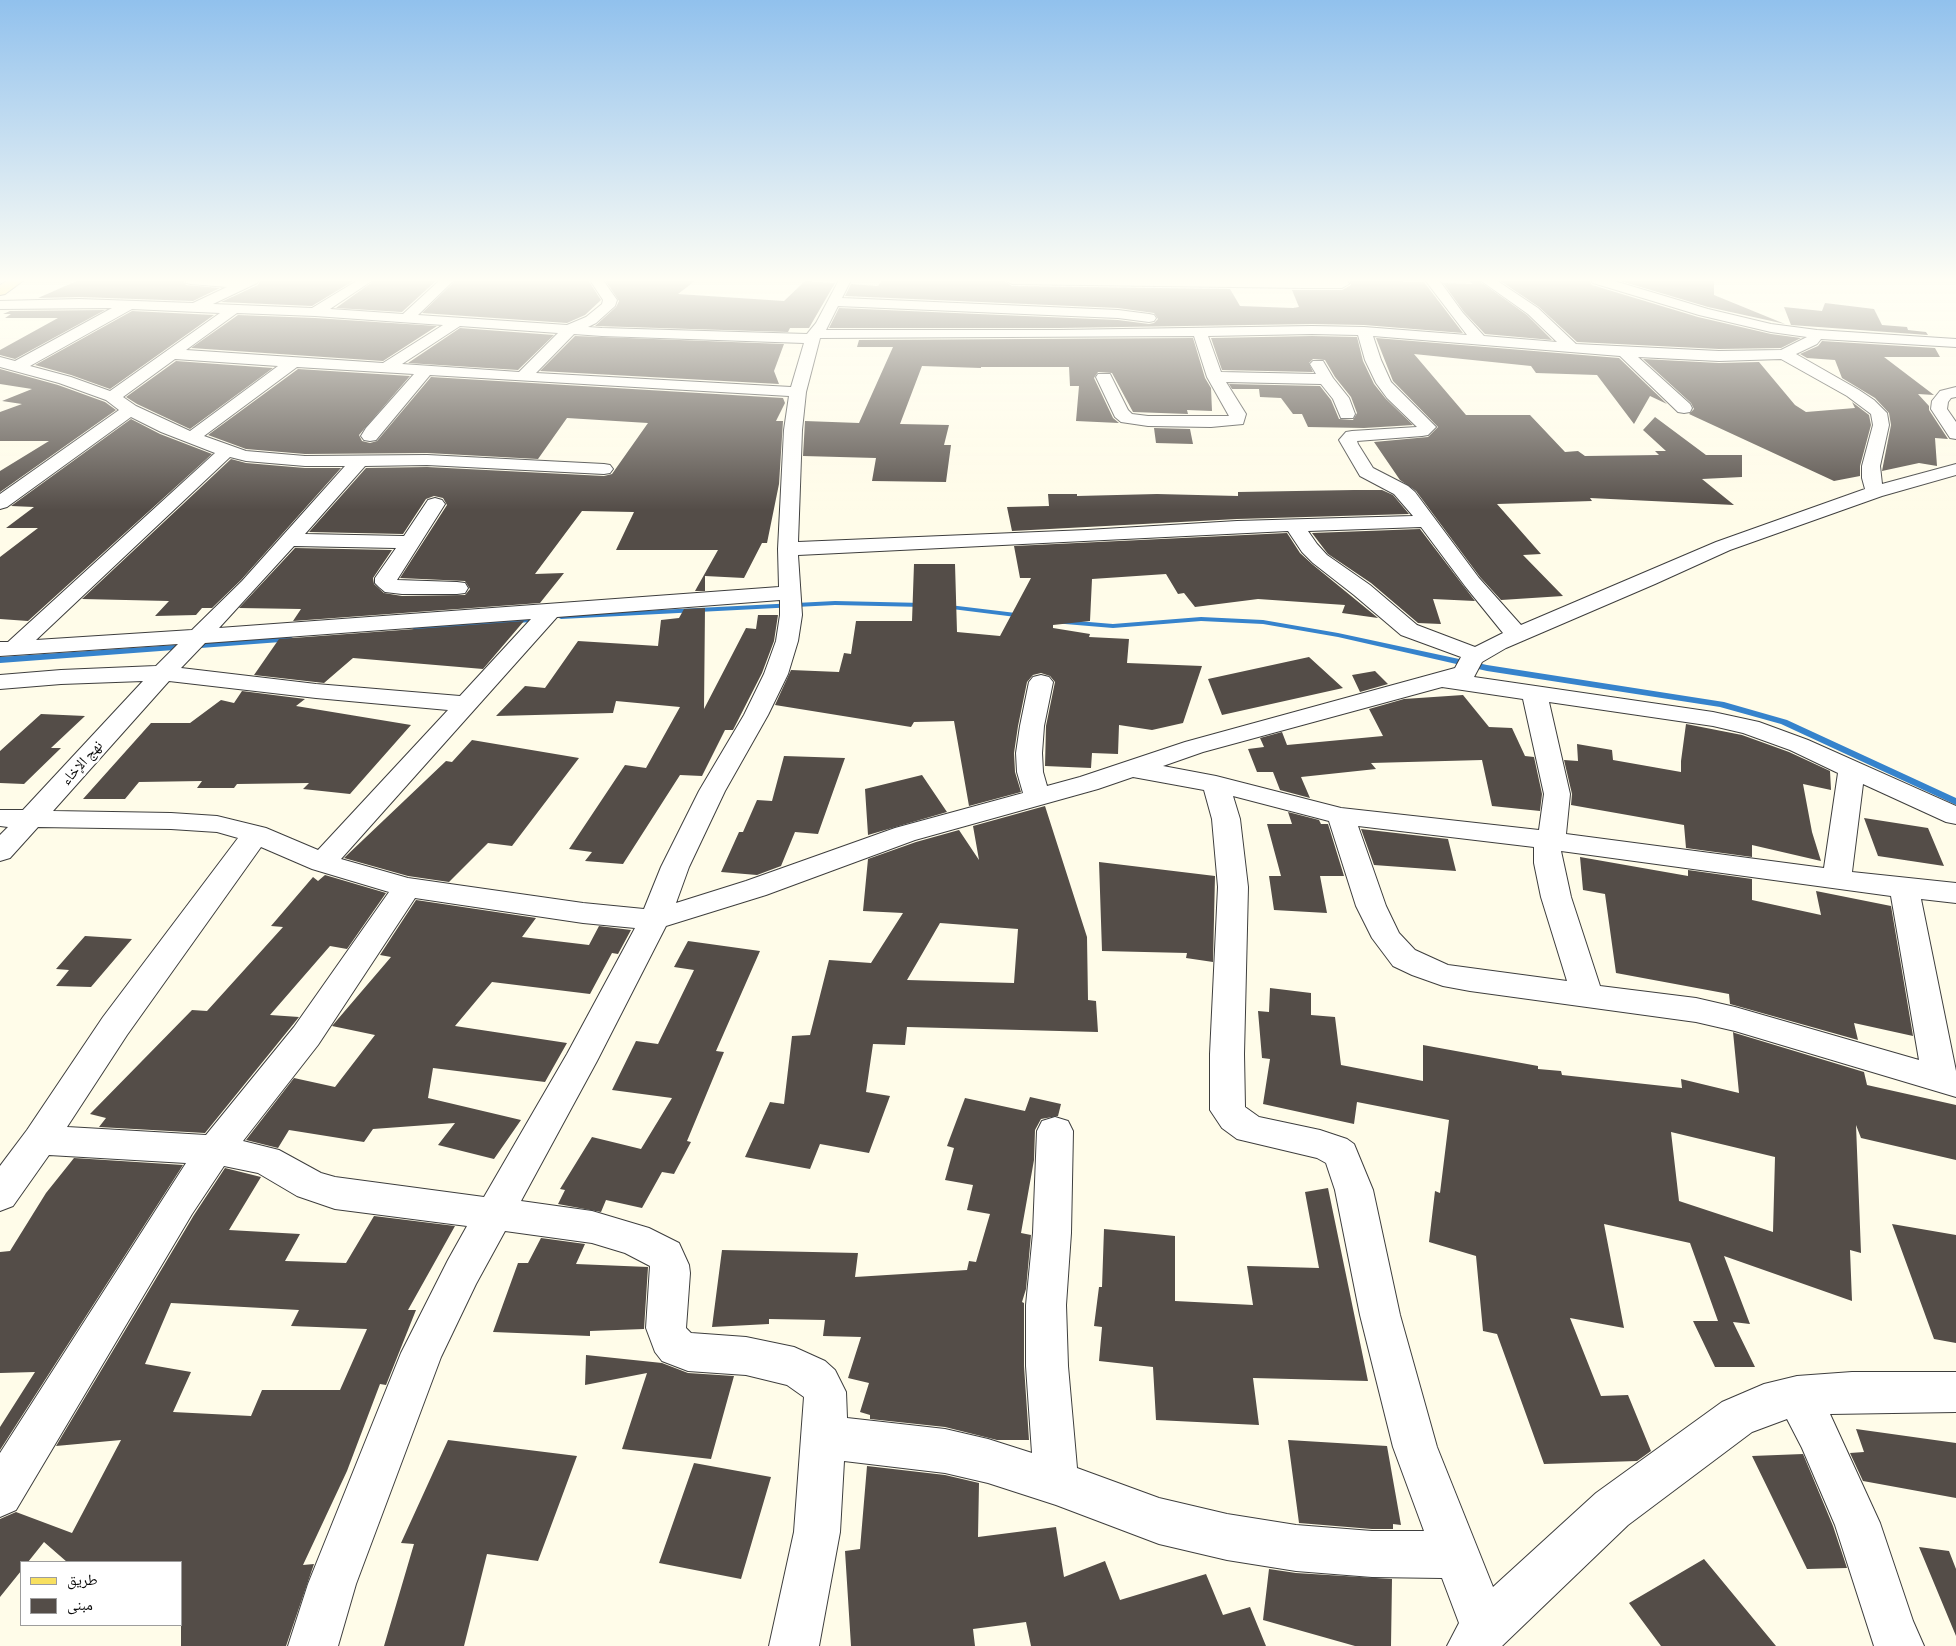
<!DOCTYPE html>
<html>
<head>
<meta charset="utf-8">
<style>
  body { margin:0 }
  #map { position:relative; width:1956px; height:1646px; overflow:hidden; background:#fffce9; font-family:Literata,"Noto Naskh Arabic",serif }
  canvas { display:block }
  .legend { position:absolute; left:20px; top:1561px; width:162px; height:65px; box-sizing:border-box; background:#fff; border:1px solid #9d9d9d; margin:0; padding:6px 9px; list-style:none; font-size:15px; color:#0b0b0b }
  .legend li { display:flex; align-items:center; gap:10px; height:25px }
  .legend b { width:25px; border:1px solid #9d9d9d }
</style>
</head>
<body>
<div id="map">
<canvas width="1956" height="1646"></canvas>
<ul class="legend">
<li><b style="height:6px;background:#f8e060"></b>طريق</li>
<li><b style="height:14px;background:#544d48"></b>مبنى</li>
</ul>
</div>
<script>
const ctx = document.querySelector('canvas').getContext('2d');
ctx.lineJoin = 'round';
const toPath = rows => new Path2D(rows.map(r => 'M' + r).join(''));
function fill(path, color) { ctx.fillStyle = color; ctx.fill(path, 'evenodd'); }
function stroke(path, color, width, dash) { ctx.strokeStyle = color; ctx.lineWidth = width; ctx.lineCap = dash ? 'butt' : 'round'; ctx.setLineDash(dash || []); ctx.stroke(path); }
function drawText(font, color, halo, rows, align = 'center') {
  ctx.font = font + ' Literata,"Noto Naskh Arabic",serif'; ctx.lineWidth = 5; ctx.setLineDash([]); ctx.textBaseline = 'middle'; ctx.strokeStyle = halo; ctx.fillStyle = color; for (const [text, x, y, turn = 0] of rows) {
    ctx.save(); ctx.translate(x, y); ctx.rotate((+turn || 0) * Math.PI / 180); ctx.textAlign = isNaN(turn) ? turn : align; if (halo) ctx.strokeText(text, 0, 0); ctx.fillText(text, 0, 0); ctx.restore();
  }
}
const stream = toPath([
  [835,601,924,603,928,605,924,607,835,605,561,619,557,617,561,615,835,601],
  [941,604,1024,614,1028,616,1024,618,944,608,940,606,941,604],
  [1201,617,1263,620,1338,633,1487,665,1724,702,1787,720,1956,798,1956,805,1781,724,1720,707,1487,671,1338,637,1263,624,1201,621,1113,628,1053,623,1049,621,1053,619,1113,624,1201,617],
  [527,618,531,620,530,622,416,631,412,629,416,627,527,618],
  [291,637,295,639,294,641,0,663,0,657,291,637]
]);
const building = toPath([
  [79,280,183,280,186,285,220,288,193,301,79,297,38,298],
  [261,280,355,280,312,306,221,302,258,285],
  [375,280,437,280,402,312,336,308],
  [456,280,588,280,601,300,585,315,567,323,422,313],
  [605,280,696,280,678,294,784,301,805,281,835,283,809,328,790,328,788,332,595,326,616,307,619,301],
  [882,280,1003,280,1012,286,1230,289,1240,306,1293,308,1299,307,1292,290,1342,290,1351,285,1349,280,1424,282,1463,333,1364,325,1312,324,1059,328,829,328,839,308,1118,320,1149,324,1154,323,1158,319,1154,313,1118,308,845,296,851,284,878,286],
  [1468,280,1478,280,1527,315,1552,340,1485,334,1464,312,1443,283,1473,284],
  [1499,280,1589,280,1592,285,1698,317,1771,334,1801,338,1781,348,1719,349,1577,342,1539,307],
  [1617,280,1714,280,1714,295,1785,324,1708,307],
  [1825,303,1874,309,1882,325,1907,327,1908,330,1926,332,1928,335,1791,325,1784,307,1822,311],
  [105,310,15,359,0,355,0,350,58,318,5,318,11,314,3,314,10,311],
  [132,311,214,315,110,389,71,375,35,365],
  [238,315,315,318,437,326,383,361,191,348],
  [460,328,554,335,518,370,408,363],
  [575,336,784,344,774,371,779,384,540,371],
  [1312,336,1357,337,1363,361,1374,384,1386,399,1413,425,1364,428,1308,427,1302,414,1293,414,1281,398,1260,397,1259,389,1232,389,1229,384,1320,386,1331,400,1339,419,1353,420,1357,413,1351,397,1335,377,1325,360,1313,359,1309,363,1313,372,1222,370,1211,338],
  [1193,338,1205,378,1211,388,1212,411,1187,410,1188,414,1133,412,1112,373,1098,372,1094,378,1113,418,1119,423,1076,421,1079,386,1070,386,1069,367,981,367,981,368,922,366,900,424,949,425,944,445,951,445,946,482,872,481,876,458,803,456,805,421,859,423,893,347,857,347,859,340],
  [1376,338,1619,358,1667,404,1650,396,1634,424,1597,375,1536,373,1531,366,1414,354,1466,415,1530,415,1565,452,1578,451,1585,456,1659,455,1655,451,1666,451,1643,430,1655,417,1706,455,1742,455,1742,477,1702,479,1734,505,1590,498,1592,501,1497,504,1541,554,1523,555,1563,596,1501,600,1480,577,1416,491,1400,480,1374,442,1428,437,1438,427,1393,381],
  [1822,341,1935,348,1940,357,1884,357,1934,395,1918,394,1929,406,1929,410,1948,439,1935,438,1937,466,1919,463,1882,471,1891,425,1889,413,1875,398,1842,378,1835,360,1807,358,1800,354,1818,346],
  [1643,359,1719,363,1759,362,1795,405,1806,412,1855,408,1852,402,1869,415,1871,425,1860,466,1860,476,1834,481,1689,414,1694,409,1691,403],
  [176,361,273,368,190,429,137,404,126,397],
  [0,369,58,385,105,402,116,410,0,492,0,471,49,441,0,441,0,412,22,404,2,401,32,389,0,384],
  [298,369,410,376,359,435,362,441,370,443,377,441,431,377,783,398,785,403,776,421,783,421,779,484,767,543,762,543,744,578,705,576,705,591,695,591,718,550,616,550,634,512,582,511,535,574,564,573,540,603,293,621,301,609,239,608,295,548,392,550,373,578,374,584,384,593,402,596,465,595,470,589,465,581,400,578,447,505,443,498,434,496,426,499,403,534,309,532,366,468,427,467,604,476,612,474,648,423,567,418,538,459,427,453,305,454,246,449,208,435],
  [131,419,160,434,212,454,28,621,0,619,0,557,38,528,6,528,34,507,11,506],
  [1154,428,1190,429,1193,444,1156,443],
  [231,459,246,463,305,468,341,468,241,580,212,608,202,608,196,615,155,616,169,601,82,599],
  [1354,490,1382,490,1393,495,1409,514,1237,519,1012,531,1007,507,1049,506,1048,494,1077,494,1077,496,1157,494,1238,496,1238,492],
  [1420,529,1475,601,1433,599,1441,624,1418,623,1371,583,1328,554,1312,533],
  [1287,533,1300,553,1312,564,1378,618,1342,613,1345,605,1258,599,1195,607,1184,593,1178,594,1166,574,1092,579,1090,621,1053,625,1053,628,1090,634,1089,637,1129,639,1127,663,1202,666,1183,723,1152,730,1119,725,1118,754,1092,753,1091,768,1045,766,1046,726,1055,682,1050,676,1041,673,1033,675,1027,682,1018,726,1014,753,1015,772,1021,792,969,806,954,721,914,722,911,727,775,705,791,670,839,672,844,653,851,654,856,621,912,621,914,564,955,564,957,632,1000,636,1031,578,1020,578,1014,546],
  [705,608,704,709,746,628,756,629,758,615,778,615,774,641,762,673,733,730,725,730,702,776,680,775,623,864,585,861,592,852,569,849,625,765,646,768,680,707,616,701,613,713,496,716,525,686,545,688,578,641,658,646,661,620,679,618,684,609],
  [524,621,483,669,353,658,324,683,254,675,279,639],
  [1309,657,1343,688,1222,715,1208,679],
  [1375,671,1388,684,1360,692,1352,675],
  [242,691,305,699,296,706,411,725,350,794,303,789,309,783,237,784,234,788,197,788,202,781,139,782,125,799,83,799,151,723,190,723,221,700,234,703],
  [1463,695,1489,727,1512,728,1525,756,1534,757,1542,794,1540,811,1492,806,1482,760,1371,763,1376,769,1301,777,1310,798,1280,790,1273,772,1257,772,1248,749,1264,747,1260,738,1282,732,1287,745,1383,736,1369,709,1404,699],
  [41,714,85,716,51,748,61,748,24,784,0,783,0,751],
  [1686,724,1742,735,1789,752,1830,771,1831,790,1803,784,1812,832,1821,861,1752,845,1752,857,1686,848,1684,825,1571,805,1572,794,1564,760,1578,761,1577,744,1612,750,1613,760,1681,772,1681,761],
  [472,740,579,758,512,846,488,843,449,882,408,876,344,858,446,761,452,762],
  [784,756,845,758,818,834,795,832,781,866,757,875,721,872,739,832,743,832,757,800,772,801],
  [922,775,947,812,868,835,865,789],
  [1045,806,1087,937,1088,1000,1096,1001,1098,1032,907,1027,905,1045,873,1044,866,1092,890,1096,869,1153,820,1144,810,1169,745,1157,770,1102,784,1104,792,1036,810,1035,829,960,871,963,903,913,863,911,868,859,916,842,959,830,979,860,973,826],
  [940,923,1018,929,1014,983,907,980],
  [1288,812,1319,820,1321,824,1328,824,1344,876,1320,876,1327,913,1274,910,1269,876,1281,876,1267,824,1292,824],
  [1864,818,1928,828,1944,866,1878,856],
  [1361,829,1448,839,1456,871,1374,865],
  [1580,857,1688,876,1688,870,1752,879,1752,900,1821,915,1816,891,1891,906,1913,1036,1854,1023,1858,1040,1730,1004,1729,994,1616,973,1605,894,1583,890],
  [1099,862,1215,876,1213,962,1186,958,1187,953,1102,951],
  [325,875,386,893,347,949,330,946,270,1015,299,1017,205,1133,99,1127,106,1118,90,1114,192,1010,207,1011,283,927,271,926,313,877,318,881],
  [416,900,536,918,522,937,589,945,599,926,631,930,618,954,612,953,590,994,492,982,455,1026,567,1043,545,1082,433,1068,428,1098,521,1120,494,1159,438,1145,455,1123,373,1129,364,1142,289,1130,278,1148,246,1140,294,1078,335,1087,375,1035,332,1026,391,957,380,955],
  [85,936,132,939,91,987,56,986,69,970,56,969],
  [688,941,760,951,716,1051,724,1052,687,1141,691,1142,674,1174,662,1172,642,1208,606,1200,601,1212,558,1204,565,1190,560,1189,592,1137,641,1149,672,1098,612,1090,636,1041,658,1044,694,970,674,967],
  [1270,988,1311,993,1311,1015,1335,1017,1341,1065,1423,1081,1423,1045,1538,1066,1538,1069,1561,1071,1562,1075,1682,1088,1681,1079,1739,1093,1733,1032,1735,1033,1864,1072,1867,1085,1956,1105,1956,1160,1861,1138,1856,1125,1861,1253,1850,1250,1852,1301,1724,1256,1750,1324,1733,1322,1755,1367,1715,1367,1693,1321,1718,1321,1690,1243,1604,1224,1624,1328,1570,1318,1601,1396,1628,1395,1651,1451,1637,1461,1544,1464,1497,1334,1483,1331,1476,1256,1429,1242,1435,1191,1440,1193,1449,1120,1357,1102,1354,1124,1263,1104,1270,1059,1262,1058,1258,1011,1269,1012],
  [1671,1132,1775,1157,1773,1232,1679,1201],
  [1030,1097,1061,1104,1058,1116,1041,1119,1035,1130,1034,1160,1021,1233,1031,1235,1026,1289,1022,1302,1024,1303,1024,1366,1029,1440,997,1440,945,1427,870,1419,870,1415,860,1412,869,1383,848,1378,861,1337,823,1336,825,1320,769,1319,769,1324,712,1327,722,1250,858,1253,855,1277,967,1270,969,1261,976,1262,990,1214,967,1210,973,1185,945,1180,954,1148,947,1146,965,1098,1025,1111],
  [74,1158,183,1165,0,1450,0,1427,35,1372,0,1373,0,1252,10,1251,46,1193],
  [225,1168,261,1177,229,1230,300,1234,285,1261,346,1263,374,1216,455,1226,408,1310,416,1310,386,1385,380,1384,347,1471,303,1565,314,1564,286,1646,181,1646,181,1562,67,1562,44,1542,28,1562,21,1562,21,1571,0,1597,0,1519,16,1512,72,1533,121,1440,56,1446,194,1215],
  [171,1303,299,1310,291,1326,367,1329,340,1390,262,1390,251,1416,173,1412,191,1372,145,1364],
  [1328,1188,1368,1381,1253,1378,1259,1425,1156,1420,1153,1367,1099,1361,1102,1327,1094,1326,1099,1287,1102,1287,1104,1229,1175,1236,1175,1301,1253,1305,1247,1266,1319,1268,1305,1192],
  [1892,1224,1956,1235,1956,1343,1934,1339],
  [541,1238,585,1244,576,1264,648,1267,644,1329,590,1331,590,1336,493,1332,518,1263,528,1263],
  [586,1355,662,1363,688,1373,734,1376,711,1459,622,1449,647,1373,585,1385],
  [1856,1429,1956,1443,1956,1498,1863,1481,1850,1453,1864,1452],
  [448,1440,577,1456,538,1561,487,1554,464,1646,384,1646,414,1544,401,1543],
  [1288,1440,1387,1446,1401,1525,1393,1524,1393,1529,1372,1529,1299,1523],
  [1803,1454,1833,1526,1847,1568,1807,1569,1752,1456],
  [694,1463,771,1477,741,1579,659,1563],
  [867,1466,945,1475,979,1483,978,1537,1056,1527,1064,1577,1105,1561,1120,1600,1206,1574,1223,1615,1250,1607,1266,1646,1031,1646,1026,1622,973,1629,975,1646,851,1646,845,1551,860,1549],
  [1919,1547,1949,1551,1956,1569,1956,1636],
  [1704,1559,1776,1646,1661,1646,1629,1603],
  [1269,1569,1296,1573,1392,1579,1391,1646,1355,1646,1263,1620]
]);
const minor = toPath([
  [185,280,259,280,257,283,213,304,312,308,358,280,373,280,330,309,403,314,440,280,454,280,418,315,567,325,586,317,602,304,603,300,590,280,603,280,617,300,615,306,596,323,588,327,602,328,807,334,816,323,839,280,851,280,842,298,1118,310,1149,314,1154,315,1156,318,1154,321,1149,322,1118,318,838,306,826,330,1059,330,1312,326,1364,327,1467,335,1425,280,1439,280,1463,313,1484,336,1557,342,1528,314,1480,280,1496,280,1538,308,1576,344,1719,351,1781,350,1807,337,1771,332,1699,315,1593,283,1591,280,1611,280,1708,309,1771,324,1817,330,1956,339,1956,347,1821,339,1817,344,1796,354,1859,390,1874,400,1887,413,1889,425,1880,466,1882,484,1956,464,1956,475,1882,496,1730,550,1655,584,1506,648,1482,662,1474,677,1713,712,1759,722,1808,740,1956,806,1956,824,1946,822,1863,784,1852,872,1956,883,1956,903,1921,899,1956,1071,1956,1097,1735,1031,1696,1022,1470,991,1443,986,1412,975,1393,966,1372,938,1356,906,1329,821,1233,796,1240,819,1248,887,1244,1054,1245,1107,1259,1117,1320,1130,1347,1139,1354,1144,1373,1190,1400,1315,1437,1447,1493,1587,1596,1493,1722,1402,1764,1384,1797,1376,1852,1372,1956,1372,1956,1412,1830,1414,1880,1523,1913,1621,1924,1646,1874,1646,1835,1525,1802,1448,1787,1419,1752,1432,1628,1525,1502,1646,1447,1646,1459,1623,1442,1578,1372,1577,1296,1571,1227,1560,1159,1544,1056,1505,988,1483,945,1473,844,1461,840,1532,819,1646,769,1646,794,1532,804,1397,787,1385,746,1375,688,1371,662,1361,655,1352,646,1328,650,1266,625,1253,592,1243,505,1231,476,1284,441,1357,356,1584,338,1646,288,1646,308,1584,401,1353,448,1260,467,1226,335,1209,297,1196,258,1173,224,1166,192,1214,16,1510,0,1517,0,1453,186,1163,49,1155,13,1206,0,1211,0,1166,27,1130,103,1017,238,838,217,832,171,829,38,827,10,858,0,861,0,835,8,827,0,826,0,810,23,810,143,681,61,684,0,689,0,675,61,670,156,666,178,644,0,656,0,642,8,642,215,453,161,432,131,417,7,507,0,509,0,494,119,410,106,400,59,383,0,367,0,357,15,361,112,308,0,309,0,301,79,299,193,303,227,287,191,284,186,283,185,280],
  [132,309,220,313,110,391,71,377,30,366,132,309],
  [237,313,315,316,443,325,383,363,186,350,237,313],
  [460,326,558,333,519,372,402,364,460,326],
  [574,334,602,336,804,343,791,387,536,373,574,334],
  [1312,334,1358,335,1365,360,1376,383,1387,398,1417,427,1352,431,1346,432,1339,440,1360,476,1394,494,1413,516,1237,521,1087,530,798,542,802,430,806,392,820,338,1194,336,1207,377,1229,416,1148,416,1132,414,1128,410,1110,374,1098,374,1096,377,1115,417,1121,422,1148,426,1211,427,1243,424,1246,414,1226,382,1321,384,1333,399,1341,418,1353,418,1355,414,1349,398,1333,378,1323,361,1313,361,1310,364,1316,374,1221,372,1208,336,1312,334],
  [1373,336,1620,356,1678,412,1684,413,1690,412,1692,408,1690,404,1638,357,1719,361,1781,359,1847,396,1871,414,1873,425,1862,466,1862,478,1865,489,1716,542,1521,625,1479,578,1415,492,1408,486,1373,468,1358,444,1357,441,1422,436,1428,435,1436,427,1391,382,1381,360,1373,336],
  [175,359,278,366,190,431,136,406,123,397,175,359],
  [297,367,414,374,366,428,361,436,364,440,370,441,376,440,430,375,789,396,784,430,778,549,779,587,219,628,294,546,396,548,375,578,375,583,379,587,385,592,402,594,457,594,465,593,468,588,465,583,457,582,397,580,445,504,442,500,435,498,428,500,404,536,305,534,365,466,427,465,604,474,610,473,613,469,610,465,604,464,427,455,305,456,246,451,204,436,297,367],
  [230,457,246,461,305,466,345,466,242,581,192,630,36,640,230,457],
  [1421,527,1465,586,1503,633,1475,647,1417,625,1370,585,1327,555,1317,544,1308,531,1421,527],
  [1288,531,1302,552,1313,563,1354,595,1401,635,1461,657,1455,668,1185,742,1080,777,1047,786,1043,772,1042,753,1044,726,1053,682,1049,677,1041,675,1033,677,1029,682,1020,726,1016,753,1017,772,1023,793,895,828,746,881,676,903,689,867,725,791,768,715,788,674,798,641,802,615,798,555,1288,531],
  [780,600,780,615,776,641,764,674,744,715,699,791,661,867,644,909,583,903,408,878,341,859,557,617,780,600],
  [531,619,460,696,316,684,181,668,205,643,531,619],
  [169,681,316,698,448,710,318,850,266,828,217,816,171,813,53,811,169,681],
  [1442,687,1523,699,1544,794,1539,830,1341,808,1216,776,1163,766,1203,752,1442,687],
  [1549,702,1713,726,1743,733,1790,750,1838,773,1824,868,1566,834,1570,794,1549,702],
  [1133,777,1204,790,1212,819,1218,887,1210,1054,1210,1110,1222,1128,1237,1139,1317,1158,1326,1163,1335,1190,1360,1315,1393,1447,1424,1531,1372,1531,1296,1525,1227,1514,1159,1498,1077,1468,1068,1366,1066,1305,1071,1233,1073,1131,1068,1121,1055,1117,1042,1121,1037,1131,1033,1233,1026,1305,1026,1366,1032,1453,988,1439,945,1429,847,1418,846,1392,835,1370,825,1361,794,1347,746,1337,691,1333,686,1328,690,1273,689,1265,679,1243,649,1228,592,1211,521,1201,597,1061,666,926,766,895,915,840,1098,789,1133,777],
  [1358,826,1534,847,1534,863,1541,897,1567,981,1448,965,1415,950,1399,933,1386,906,1358,826],
  [261,847,312,869,389,892,294,1027,206,1135,67,1127,127,1035,261,847],
  [1561,851,1891,896,1919,1060,1735,1007,1696,998,1600,986,1571,897,1561,851],
  [415,898,583,923,635,928,567,1054,484,1197,335,1177,321,1173,279,1150,243,1141,318,1045,415,898],
  [1005,280,1347,280,1349,284,1342,288,1306,288,1012,284,1005,280],
  [1956,387,1956,397,1951,398,1948,402,1947,409,1956,422,1956,439,1950,438,1931,409,1932,401,1940,391,1956,387]
]);
const primary = toPath([
  [8,280,24,280,5,294,0,295,0,285,8,280]
]);
const streetNames = [
  ["نهج الإخاء",82,763,-48]
];
fill(stream, '#3683cc');
fill(building, '#544d48');
stroke(minor, '#3e3e3e', 2);
stroke(primary, '#1c1c1c', 2);
fill(minor, '#fff');
fill(primary, '#f8e060');
const sky = ctx.createLinearGradient(0, 0, 0, 510);
sky.addColorStop(0, '#91c1ed');
sky.addColorStop(0.55, '#fffef5');
sky.addColorStop(1, '#fffef500');
ctx.fillStyle = sky;
ctx.fillRect(0, 0, 1956, 510);
drawText('15px', '#0b0b0b', '#fff', streetNames);
</script>
</body>
</html>
